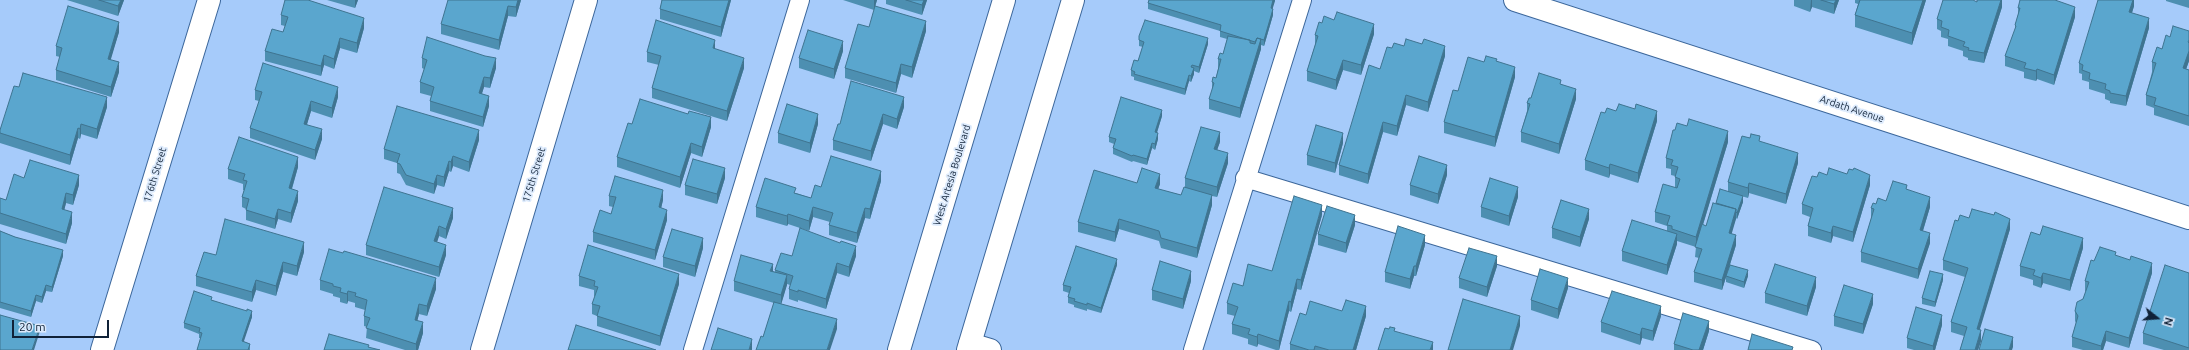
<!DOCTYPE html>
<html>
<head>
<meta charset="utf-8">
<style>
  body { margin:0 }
  #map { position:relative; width:2189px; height:350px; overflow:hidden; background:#a6cbfa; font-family:Ubuntu,sans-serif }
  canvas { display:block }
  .north { position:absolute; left:2137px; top:298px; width:40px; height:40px; -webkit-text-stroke:3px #dceafc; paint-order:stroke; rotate:107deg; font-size:11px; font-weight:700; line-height:16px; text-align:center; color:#102238 }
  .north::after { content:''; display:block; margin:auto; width:14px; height:18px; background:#102238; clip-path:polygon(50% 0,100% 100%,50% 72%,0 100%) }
  .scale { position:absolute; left:12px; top:320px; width:97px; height:18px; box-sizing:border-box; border:2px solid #102238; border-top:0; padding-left:5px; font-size:12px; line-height:14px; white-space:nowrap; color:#102238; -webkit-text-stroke:3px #dceafc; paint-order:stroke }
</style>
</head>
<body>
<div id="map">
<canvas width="2189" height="350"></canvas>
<div class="north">N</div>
<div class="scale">20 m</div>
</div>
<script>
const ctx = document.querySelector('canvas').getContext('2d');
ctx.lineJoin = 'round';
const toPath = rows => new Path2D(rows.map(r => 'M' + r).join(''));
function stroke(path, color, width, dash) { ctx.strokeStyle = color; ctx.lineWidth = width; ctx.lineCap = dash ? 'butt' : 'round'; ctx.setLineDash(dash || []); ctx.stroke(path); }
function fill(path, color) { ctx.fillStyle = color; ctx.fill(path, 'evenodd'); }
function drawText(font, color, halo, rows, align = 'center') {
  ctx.font = font + ' Ubuntu,sans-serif'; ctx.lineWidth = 3.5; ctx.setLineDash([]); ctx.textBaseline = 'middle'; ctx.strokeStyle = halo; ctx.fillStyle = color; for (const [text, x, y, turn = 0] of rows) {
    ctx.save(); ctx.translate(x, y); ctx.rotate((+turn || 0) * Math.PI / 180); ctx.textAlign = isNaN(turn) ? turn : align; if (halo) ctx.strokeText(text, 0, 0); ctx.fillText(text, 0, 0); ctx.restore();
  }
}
const lane = toPath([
  [1245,178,1812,350],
  [693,350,800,0],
  [1193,350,1302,0]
]);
const street = toPath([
  [1515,0,2189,218],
  [970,344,990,350],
  [102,350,209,0],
  [482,350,586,0]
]);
const primary = toPath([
  [899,350,1004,0],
  [968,350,1073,0]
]);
const wall = toPath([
  [67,0,124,0,118,16],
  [327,0,358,0,355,8],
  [521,0,516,17,508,16,499,50,441,34,441,24],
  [662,0,731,0,721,37,660,19,660,9],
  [843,0,877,0,874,10],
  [886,0,927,0,922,15,886,4],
  [1275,0,1272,8,1273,15,1264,46,1261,45,1261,49,1240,118,1209,109,1209,99,1212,92,1212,82,1216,78,1218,69,1218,59,1223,54,1227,39,1220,37,1220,31,1148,9,1148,3],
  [1794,0,1839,0,1834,14,1812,7,1810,12,1794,6],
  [1855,0,1926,0,1912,45,1855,27,1855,15,1858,4,1855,3],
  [2002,0,2002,7,1984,63,1968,60,1968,58,1963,56,1963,51,1948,46,1948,39,1941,37,1941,31,1937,29,1937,19,1977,2],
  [2057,0,2057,1,2075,17,2054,85,2037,79,2036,81,2024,78,2024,72,2005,66,2005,56,2015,30,2015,25,2018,15,2018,8],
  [2134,0,2134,6,2132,13,2149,28,2126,106,2110,103,2110,101,2105,99,2105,94,2089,89,2089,82,2082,80,2082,74,2079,73,2079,63],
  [2166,0,2189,0,2189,8,2166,1],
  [281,15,364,28,357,53,340,48,334,69,324,65,321,76,265,61,265,51,283,32,285,26,281,25],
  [1322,23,1374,34,1361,75,1343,70,1336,90,1307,81,1307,71,1315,45,1315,35],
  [869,27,926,31,912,78,901,74,896,93,845,78,845,68],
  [2189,31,2189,61,2186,69,2189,70,2189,126,2154,115,2154,108,2146,105,2146,95,2152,72,2152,62,2170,37],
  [119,32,110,60,119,72,111,97,56,80,56,70,60,57,56,56,56,46],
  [1139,36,1208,44,1199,73,1194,71,1194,74,1191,82,1189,81,1185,95,1134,80,1134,77,1131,76,1131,70,1138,61,1143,47,1139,46],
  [1404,46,1445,56,1428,112,1406,105,1397,136,1383,132,1368,184,1339,175,1339,165,1380,69,1392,48],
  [715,49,744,68,727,121,652,98,652,88,659,65,647,62,647,52],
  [843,51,834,79,799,68,799,58],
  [422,58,496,68,490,88,484,87,482,93,489,106,483,127,430,111,430,101,431,96,420,93,420,82,424,69,422,68],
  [1484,62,1497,62,1515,77,1495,147,1444,133,1444,122,1458,91],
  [1561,85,1576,99,1559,154,1521,142,1521,132,1527,111,1527,103,1531,98],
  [19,87,107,107,97,139,81,134,80,139,78,138,70,165,0,143,0,130],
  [255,90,338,97,332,118,311,111,307,124,322,139,315,160,250,138,250,128,259,101,255,100],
  [904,107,897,129,883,124,871,161,833,150,833,140,840,124],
  [1635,109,1657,121,1638,183,1610,174,1609,178,1585,170,1585,160,1605,113],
  [1162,116,1157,133,1158,139,1155,150,1152,148,1147,165,1133,161,1132,162,1113,154,1113,148,1114,144,1109,142,1109,137],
  [632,124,711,127,702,157,691,153,680,188,617,167,617,157],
  [818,124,810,153,778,143,778,133],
  [479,140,469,172,453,166,451,172,449,171,444,187,437,185,434,194,406,185,400,174,397,173,397,163,384,159,384,149],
  [1220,142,1217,149,1228,163,1217,197,1212,196,1212,205,1197,258,1161,248,1159,241,1119,229,1115,242,1078,232,1078,222,1137,183,1160,184,1158,189,1181,195,1185,187,1185,178],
  [1728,142,1703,225,1706,226,1716,203,1743,202,1737,219,1736,218,1731,233,1736,245,1727,274,1748,276,1744,288,1726,282,1726,277,1722,290,1694,282,1694,272,1699,258,1695,257,1696,247,1677,241,1677,244,1667,275,1622,261,1622,251,1667,231,1667,226,1655,222,1655,212,1675,187,1675,176,1671,175,1671,169,1666,168,1666,158],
  [1760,142,1798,163,1786,204,1749,193,1748,198,1728,192,1728,182],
  [1343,143,1335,173,1307,165,1307,155],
  [298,167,292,189,298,201,291,223,278,219,275,229,246,220,246,209,242,207,242,197,244,190,243,190,243,184,228,179,228,169],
  [1447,175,1438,204,1410,195,1410,185],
  [1827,175,1870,185,1853,242,1833,236,1831,243,1808,236,1808,226,1810,217,1802,214,1802,204,1817,177],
  [24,178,79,185,73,205,66,203,64,210,72,223,66,244,0,224,0,198,6,200],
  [725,178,717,204,685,195,685,185],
  [881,181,870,219,865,218,857,243,829,235,829,225,830,222,813,217,809,231,788,224,787,226,756,217,756,207,796,193,811,198,821,187],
  [1907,190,1930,207,1923,231,1930,243,1918,279,1861,262,1861,252,1871,219,1871,208,1876,204,1886,201],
  [609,196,663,200,661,208,667,220,655,260,593,242,593,232,611,214,613,207,609,206],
  [1518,197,1509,226,1481,217,1481,207],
  [1322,215,1301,290,1297,289,1291,312,1289,311,1279,350,1276,350,1258,344,1257,347,1248,344,1248,339,1232,334,1232,324,1235,316,1227,314,1227,303,1243,286,1272,271],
  [453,218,446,239,439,236,437,242,446,255,439,277,366,255,366,245],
  [1589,219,1580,247,1552,238,1552,228],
  [1958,221,2010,229,1979,330,1981,341,1978,350,1960,350,1964,336,1951,332,1951,322,1965,277,1943,270,1943,260],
  [1355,225,1346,253,1318,245,1318,234],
  [0,231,63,256,52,292,46,291,42,303,36,301,31,317,0,308],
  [1425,245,1416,276,1414,276,1410,289,1385,282,1385,272],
  [703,248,695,277,663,267,663,257],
  [2083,248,2070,291,2043,283,2041,288,2033,285,2033,280,2020,276,2020,266],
  [304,252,297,276,283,272,276,296,256,290,252,302,196,286,196,276,216,255],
  [792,256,856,256,849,277,837,273,826,309,798,300,798,302,789,299,789,289,790,285,787,284,781,304,837,329,763,337,774,303,734,291,734,281,773,271,775,272,775,270],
  [2116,256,2152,273,2129,348,2106,341,2103,350,2083,350,2072,347,2072,337,2076,323,2075,321,2075,311,2083,299,2086,291,2085,291,2085,281,2094,261],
  [1117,265,1101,313,1087,309,1087,311,1074,307,1074,305,1068,303,1068,297,1069,293,1063,291,1063,285],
  [1497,266,1487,297,1459,288,1459,278],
  [2189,273,2189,350,2164,350,2143,344,2143,333],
  [579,276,679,284,660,346,597,326,597,316,592,314,592,304,595,296,594,296,594,290,579,286],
  [320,280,436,289,427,316,419,314,417,321,423,333,418,350,405,350,366,338,367,327,364,326,364,316,365,310,355,307,355,303,348,301,347,304,340,302,340,298,333,296,333,294,320,290],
  [1943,280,1935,307,1922,304,1922,298],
  [1191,281,1183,309,1152,300,1152,290],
  [1816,287,1807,316,1765,303,1765,293],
  [1568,288,1558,319,1531,310,1531,300],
  [212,300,252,317,243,341,250,344,250,350,197,350,201,338,199,338,199,334,184,328,184,323],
  [1873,304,1863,334,1834,326,1834,316],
  [1342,311,1366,316,1356,350,1290,350,1290,344,1306,315],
  [1661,316,1653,341,1642,338,1640,345,1601,332,1601,322],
  [1942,325,1935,350,1914,350,1907,348,1907,338],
  [1709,331,1703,350,1674,350,1674,344]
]);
const shadedWall = toPath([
  [121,0,124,0,118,16,118,6],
  [355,0,358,0,355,8],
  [518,0,521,0,516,17,516,7],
  [729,0,731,0,721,37,721,27],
  [874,0,877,0,874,10],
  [924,0,927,0,922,15,922,5],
  [1273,0,1275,0,1275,1,1271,14,1271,8],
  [1811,0,1812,0,1812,7,1810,12],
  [1836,0,1839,0,1834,14,1834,4],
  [1923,0,1926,0,1912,45,1912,33],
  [2001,0,2002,0,2002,7,1984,63,1984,53],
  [2133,0,2134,0,2134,6,2129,22,2129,12],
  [508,6,508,16,499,50,499,40],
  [2075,7,2075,17,2054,85,2054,75],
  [1273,9,1273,15,1264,46,1264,40],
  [364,18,364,28,357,53,357,43],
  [2149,18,2149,28,2126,106,2126,96],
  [926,21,926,31,912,78,912,67],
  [119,22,119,32,108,69,108,59],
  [1374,24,1374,34,1361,75,1361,65],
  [340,38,340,48,334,69,334,59],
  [1208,38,1208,44,1199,73,1199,67],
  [1261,39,1261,49,1240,118,1240,108],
  [715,40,715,50,713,48],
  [843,41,843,51,834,79,834,69],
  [1445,46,1445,56,1428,112,1428,102],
  [2189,51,2189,61,2183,78,2183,68],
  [324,55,324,65,321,76,321,66],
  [496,58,496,68,490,88,490,78],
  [744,58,744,68,727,121,727,111],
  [1343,60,1343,70,1336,90,1336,80],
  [119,62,119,72,111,97,111,87],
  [901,64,901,74,896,93,896,83],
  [1515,67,1515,77,1495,147,1495,137],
  [1194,68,1194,74,1191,82,1191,76],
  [2037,69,2037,79,2036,81,2036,71],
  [1189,75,1189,81,1185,95,1185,89],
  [484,77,484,87,479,103,479,93],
  [338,87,338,97,332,118,332,108],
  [1576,89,1576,99,1559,154,1559,144],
  [1406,95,1406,105,1397,136,1397,126],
  [489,96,489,106,483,127,483,117],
  [107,97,107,107,97,139,97,129],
  [904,97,904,107,897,129,897,119],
  [311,101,311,111,304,134,304,124],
  [1162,110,1162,116,1155,138,1155,132],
  [1657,111,1657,121,1638,183,1638,173],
  [818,114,818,124,810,153,810,143],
  [883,114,883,124,871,161,871,151],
  [711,117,711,127,702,157,702,147],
  [1383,122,1383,132,1368,184,1368,174],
  [81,124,81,134,80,139,80,129],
  [78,128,78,138,70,165,70,155],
  [322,129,322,139,315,160,315,150],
  [479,130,479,140,469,172,469,162],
  [1728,131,1728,142,1696,247,1696,237],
  [1220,132,1220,142,1214,159,1214,149],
  [1158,133,1158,139,1155,150,1155,144],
  [1343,133,1343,143,1335,173,1335,163],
  [691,143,691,153,680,188,680,177],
  [1152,143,1152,148,1147,165,1147,159],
  [1228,153,1228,163,1217,197,1217,187],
  [1798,153,1798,163,1786,204,1786,194],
  [453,156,453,166,451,172,451,162],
  [298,157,298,167,289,198,289,188],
  [449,161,449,171,444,187,444,177],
  [1610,164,1610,174,1609,178,1609,168],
  [1447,165,1447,175,1438,204,1438,194],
  [725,168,725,178,717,204,717,194],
  [881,171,881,181,870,219,870,209],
  [1160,174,1160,184,1155,198,1155,188],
  [79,175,79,185,73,205,73,195],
  [437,175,437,185,434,194,434,184],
  [1870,175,1870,185,1853,242,1853,232],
  [1749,183,1749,193,1748,198,1748,188],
  [1518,187,1518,197,1509,226,1509,216],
  [663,190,663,200,659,217,659,207],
  [298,191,298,201,291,223,291,213],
  [66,193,66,203,62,219,62,209],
  [1212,195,1212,205,1197,258,1197,248],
  [1743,196,1743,202,1737,219,1737,213],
  [1930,197,1930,207,1920,240,1920,230],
  [1322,205,1322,215,1301,290,1301,280],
  [813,207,813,217,809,231,809,221],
  [453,208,453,218,446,239,446,229],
  [865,208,865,218,857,243,857,233],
  [278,209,278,219,275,229,275,219],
  [1589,209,1589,219,1580,247,1580,237],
  [1736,209,1736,219,1729,243,1729,233],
  [667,210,667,220,655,260,655,250],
  [72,212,72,223,66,244,66,234],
  [788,214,788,224,787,226,787,216],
  [1355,215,1355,225,1346,253,1346,243],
  [1119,219,1119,229,1115,242,1115,232],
  [2010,219,2010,229,1977,339,1977,329],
  [439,226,439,236,434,251,434,241],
  [1833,226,1833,236,1831,243,1831,233],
  [1930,233,1930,243,1918,279,1918,269],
  [1677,234,1677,244,1667,275,1667,265],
  [1425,235,1425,245,1416,276,1416,266],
  [1736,235,1736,245,1722,290,1722,280],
  [703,238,703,248,695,277,695,266],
  [2083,238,2083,248,2070,291,2070,280],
  [304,242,304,252,297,276,297,266],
  [446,245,446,255,439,277,439,267],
  [856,246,856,256,849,277,849,267],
  [63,250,63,256,52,292,52,287],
  [1497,256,1497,266,1487,297,1487,287],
  [1117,259,1117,265,1101,313,1101,308],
  [283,262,283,272,276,296,276,286],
  [837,263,837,273,826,309,826,299],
  [2152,263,2152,273,2129,348,2129,338],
  [773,264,773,274,770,271],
  [1414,266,1414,276,1410,289,1410,279],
  [1748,270,1748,276,1744,288,1744,282],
  [1191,271,1191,281,1183,309,1183,299],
  [2043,273,2043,283,2041,288,2041,278],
  [679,274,679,284,660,346,660,336],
  [1943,274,1943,280,1935,307,1935,302],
  [787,275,787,285,781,305,781,295],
  [1816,277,1816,287,1807,316,1807,306],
  [436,278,436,289,427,316,427,306],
  [1568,278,1568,288,1558,319,1558,309],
  [1297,279,1297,289,1291,312,1291,302],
  [256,280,256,290,252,302,252,292],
  [46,285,46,291,42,303,42,297],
  [348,291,348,301,347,304,347,294],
  [1873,294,1873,304,1863,334,1863,324],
  [36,295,36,301,31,317,31,311],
  [1289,301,1289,311,1279,350,1279,341],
  [419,304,419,314,415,330,415,320],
  [1366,306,1366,316,1356,350,1353,350],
  [1661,306,1661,316,1653,341,1653,331],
  [252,311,252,317,242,347,242,341],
  [1942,315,1942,325,1935,350,1933,350,1933,346],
  [1520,316,1520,326,1513,350,1510,350],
  [837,319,837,329,830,350,827,350],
  [1709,321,1709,331,1703,350,1699,350],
  [423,322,423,333,418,350,416,350,416,344],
  [40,326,40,331,34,350,32,350],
  [1642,328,1642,338,1640,345,1640,335],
  [1981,330,1981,341,1978,350,1975,350],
  [2106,331,2106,341,2103,350,2101,350,2101,346],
  [1258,334,1258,344,1257,347,1257,337],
  [2013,337,2013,347,2012,350,2009,350],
  [752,339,752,350,749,350],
  [1433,342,1433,350,1430,350]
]);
const building = toPath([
  [99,0,121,0,118,6,99,0],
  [285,0,308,0,364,18,357,43,340,38,334,59,324,55,321,66,265,51,272,29,283,32,288,17,281,15,285,0],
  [448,0,518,0,516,7,508,6,499,40,441,24,448,0],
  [662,0,729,0,721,27,660,9,662,0],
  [906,0,924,0,922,5,906,0],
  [1149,0,1273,0,1271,8,1273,9,1264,40,1257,38,1255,42,1220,31,1221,25,1148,3,1149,0],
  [1821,0,1836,0,1834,4,1821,0],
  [1860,0,1923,0,1912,33,1855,15,1860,0],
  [1943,0,1973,0,1977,2,1977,0,2001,0,1984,53,1968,50,1969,48,1963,46,1965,42,1948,36,1949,30,1941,27,1942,21,1937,19,1943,0],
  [2020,0,2055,0,2075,7,2054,75,2037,69,2036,71,2024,68,2026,63,2005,56,2016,26,2015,25,2020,8,2018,8,2020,0],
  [2098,0,2133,0,2129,12,2149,18,2126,96,2110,93,2110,91,2105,89,2106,84,2089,79,2090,73,2082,70,2083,65,2079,63,2098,0],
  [68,6,119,22,108,59,119,62,111,87,56,70,62,48,56,46,68,6],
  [875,6,926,21,912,67,901,64,896,83,845,68,858,24,869,27,875,6],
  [1337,12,1374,24,1361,65,1343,60,1336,80,1307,71,1318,36,1315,35,1319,22,1322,23,1324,16,1334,20,1337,12],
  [656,20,715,40,713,48,744,58,727,111,652,88,661,56,647,52,656,20],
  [1145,20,1208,38,1199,67,1192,65,1191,67,1194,68,1191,76,1189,75,1185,89,1134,74,1135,72,1131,70,1134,60,1138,61,1144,42,1139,40,1139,36,1145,20],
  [2173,26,2189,31,2189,40,2188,42,2189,43,2189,51,2183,68,2189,70,2189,116,2154,105,2156,98,2146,95,2156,63,2152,62,2157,47,2162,49,2166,35,2170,37,2173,26],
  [808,30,843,41,834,69,799,58,808,30],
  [1228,36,1250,40,1250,43,1255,44,1257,38,1261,39,1240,108,1209,99,1214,83,1212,82,1213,77,1216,78,1221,59,1218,59,1220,53,1223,54,1228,36],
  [427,37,485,56,496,58,490,78,484,77,479,93,489,96,483,117,430,101,434,87,420,82,427,60,422,58,427,37],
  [1406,39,1422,44,1424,39,1445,46,1428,102,1406,95,1397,126,1383,122,1368,174,1339,165,1369,65,1380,69,1387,47,1392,48,1394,43,1404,46,1406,39],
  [1486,56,1497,59,1496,61,1515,67,1495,137,1444,122,1453,90,1458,91,1468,57,1484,62,1486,56],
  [263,63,338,87,332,108,311,101,304,124,322,129,315,150,250,128,262,92,255,90,263,63],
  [23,73,107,97,97,129,81,124,80,129,78,128,70,155,0,133,0,130,14,86,19,87,23,73],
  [1539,73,1561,80,1560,84,1576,89,1559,144,1521,132,1530,104,1527,103,1529,98,1531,98,1539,73],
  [851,81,904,97,897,119,883,114,871,151,833,140,838,124,840,124,851,81],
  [1121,97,1162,110,1155,132,1158,133,1155,144,1152,143,1147,159,1133,155,1132,156,1113,148,1116,139,1109,137,1121,97],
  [640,99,688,114,689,111,711,117,702,147,691,143,680,177,617,157,628,123,632,124,640,99],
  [787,104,818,114,810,143,778,133,787,104],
  [1619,104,1635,109,1636,104,1657,111,1638,173,1610,164,1609,168,1585,160,1601,112,1605,113,1607,108,1616,111,1619,104],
  [397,106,479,130,469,162,453,156,451,162,449,161,444,177,437,175,434,184,406,175,400,164,397,163,400,154,384,149,397,106],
  [1689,119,1728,131,1696,237,1672,229,1672,226,1667,225,1670,216,1655,212,1663,184,1677,188,1680,179,1675,177,1678,167,1671,165,1673,160,1666,158,1673,130,1675,130,1677,123,1687,126,1689,119],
  [1316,125,1343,133,1335,163,1307,155,1316,125],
  [1201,127,1220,132,1214,149,1228,153,1217,187,1185,178,1201,127],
  [1751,134,1760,136,1759,141,1798,153,1786,194,1749,183,1748,188,1728,182,1742,136,1750,138,1751,134],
  [239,137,298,157,289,188,298,191,291,213,278,209,275,219,246,210,249,199,242,197,247,181,243,180,245,174,228,169,239,137],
  [831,156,881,171,870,209,865,208,857,233,829,225,833,213,813,207,809,221,788,214,787,216,756,207,765,178,796,188,794,193,811,198,815,185,821,187,831,156],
  [1419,156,1447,165,1438,194,1410,185,1419,156],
  [693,159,725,168,717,194,685,185,693,159],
  [30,160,79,175,73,195,66,193,62,209,72,212,66,234,0,213,0,198,6,200,14,174,24,178,30,160],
  [1142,168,1160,174,1155,188,1181,195,1184,187,1212,195,1197,248,1161,238,1159,231,1119,219,1115,232,1078,222,1094,170,1137,183,1142,168],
  [1829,168,1847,174,1849,169,1853,170,1854,168,1870,175,1853,232,1833,226,1831,233,1808,226,1813,208,1802,204,1812,176,1817,177,1819,172,1827,175,1829,168],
  [615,176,663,190,659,207,667,210,655,250,593,232,600,210,611,214,616,197,609,196,615,176],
  [1490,178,1518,187,1509,216,1481,207,1490,178],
  [1893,181,1907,185,1906,189,1930,197,1920,230,1930,233,1918,269,1861,252,1874,209,1871,208,1873,203,1876,204,1878,198,1886,201,1893,181],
  [384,187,453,208,446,229,439,226,434,241,446,245,439,267,366,245,384,187],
  [1720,189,1743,196,1737,213,1736,212,1736,209,1716,203,1720,189],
  [1294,196,1322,205,1301,280,1297,279,1291,302,1289,301,1279,341,1258,334,1257,337,1248,334,1250,329,1232,324,1238,307,1227,303,1233,283,1243,286,1248,264,1272,271,1294,196],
  [1561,200,1589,209,1580,237,1552,228,1561,200],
  [1713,203,1736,209,1729,233,1736,235,1722,280,1694,272,1702,249,1695,247,1702,224,1706,226,1713,203],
  [1327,206,1355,215,1346,243,1318,234,1327,206],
  [1972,209,1994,215,1995,212,2010,219,1977,329,1981,330,1975,350,1960,350,1967,327,1951,322,1968,268,1943,260,1955,220,1958,221,1960,215,1969,218,1972,209],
  [225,219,304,242,297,266,283,262,276,286,256,280,252,292,196,276,204,252,216,255,225,219],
  [1632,220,1677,234,1667,265,1622,251,1632,220],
  [1398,226,1425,235,1416,266,1414,266,1410,279,1385,272,1398,226],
  [2043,226,2083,238,2070,280,2043,273,2041,278,2033,275,2035,270,2020,266,2031,232,2040,235,2043,226],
  [800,228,840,243,841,241,856,246,849,267,837,263,826,299,798,290,798,292,789,289,793,276,775,270,781,253,792,256,800,228],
  [672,229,703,238,695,266,663,257,672,229],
  [0,231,15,237,63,250,52,287,46,285,42,297,36,295,31,311,0,302,0,231],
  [588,245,679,274,660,336,597,316,600,306,592,304,598,287,594,286,595,281,579,276,588,245],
  [1076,246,1117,259,1101,308,1087,303,1087,305,1074,301,1075,299,1068,297,1071,287,1063,285,1076,246],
  [2100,247,2116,252,2115,255,2130,260,2131,256,2152,263,2129,338,2106,331,2101,346,2072,337,2078,316,2075,311,2077,302,2083,299,2089,282,2085,281,2091,260,2094,261,2100,247],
  [1469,248,1497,256,1487,287,1459,278,1469,248],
  [329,249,343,253,344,251,436,278,427,306,419,304,415,320,423,322,416,344,366,328,370,318,364,316,367,300,355,296,356,293,348,291,347,294,340,292,341,288,333,286,333,284,320,280,329,249],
  [741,255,773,264,770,271,787,275,781,295,734,281,741,255],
  [1160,261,1191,271,1183,299,1152,290,1160,261],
  [1775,264,1816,277,1807,306,1765,293,1775,264],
  [1730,265,1748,270,1744,282,1726,276,1730,265],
  [2165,265,2189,273,2189,348,2143,333,2165,265],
  [1540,269,1568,278,1558,309,1531,300,1540,269],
  [1930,271,1943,274,1935,302,1922,298,1930,271],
  [1844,285,1873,294,1863,324,1834,316,1844,285],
  [194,291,212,297,211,300,247,311,247,309,252,311,242,341,250,344,248,350,197,350,202,333,199,332,200,328,184,323,194,291],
  [1612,291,1661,306,1653,331,1642,328,1640,335,1601,322,1612,291],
  [1463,299,1520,316,1510,350,1448,350,1463,299],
  [1346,300,1366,306,1353,350,1329,350,1315,346,1314,350,1309,350,1290,344,1300,313,1306,315,1310,301,1342,311,1346,300],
  [774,302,837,319,827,350,756,350,761,336,763,337,774,302],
  [1916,307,1942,315,1933,346,1907,338,1916,307],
  [1683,313,1709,321,1699,350,1693,350,1674,344,1683,313],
  [0,315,40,326,32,350,0,350,0,315],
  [576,325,656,350,568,350,576,325],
  [1390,327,1395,328,1394,331,1433,342,1430,350,1378,350,1385,328,1389,329,1390,327],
  [718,328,752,339,749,350,711,350,718,328],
  [1985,329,2013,337,2009,350,1979,350,1985,329],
  [329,334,369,345,368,347,380,350,324,350,329,334],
  [1752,334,1793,347,1792,350,1748,350,1752,334]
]);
const streetNames = [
  ["Ardath Avenue",1852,109,18],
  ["176th Street",155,175,-73],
  ["175th Street",534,175,-73],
  ["West Artesia Boulevard",952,175,-73]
];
stroke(lane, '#3c679b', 20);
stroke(street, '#3c679b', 24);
stroke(primary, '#3c679b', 24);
stroke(lane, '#fff', 18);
stroke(street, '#fff', 22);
stroke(primary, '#fff', 22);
fill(wall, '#4d8fb1');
fill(shadedWall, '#3f7490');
fill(building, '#5aa6ce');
stroke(building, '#3f7490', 1);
drawText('10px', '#102238', '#dceafc', streetNames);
</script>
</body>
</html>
